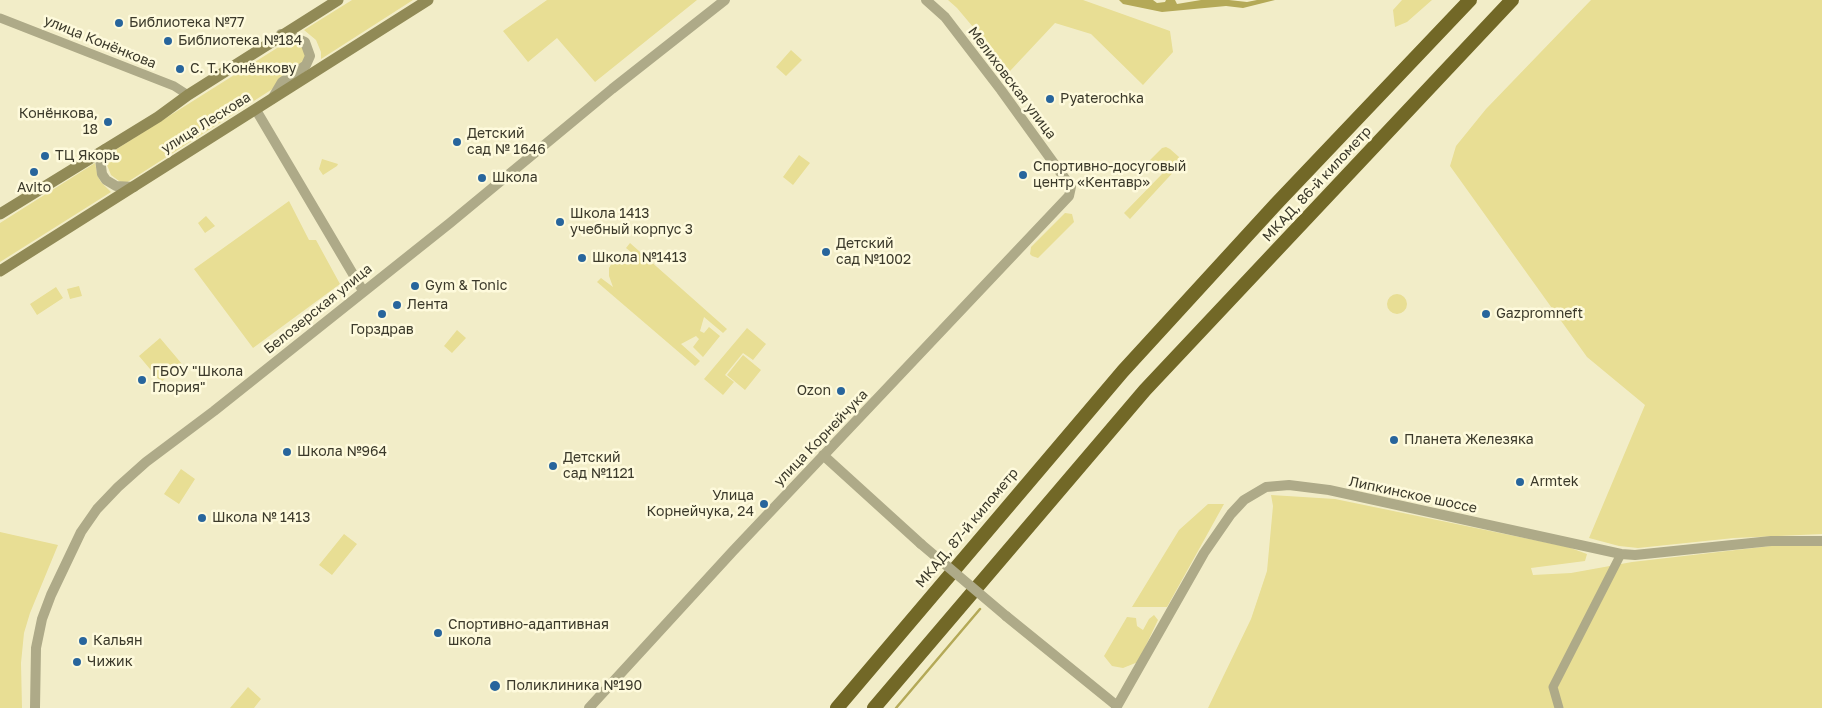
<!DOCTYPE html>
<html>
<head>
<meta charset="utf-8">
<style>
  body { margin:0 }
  canvas { display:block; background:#f2edc8 }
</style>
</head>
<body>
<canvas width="1822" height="708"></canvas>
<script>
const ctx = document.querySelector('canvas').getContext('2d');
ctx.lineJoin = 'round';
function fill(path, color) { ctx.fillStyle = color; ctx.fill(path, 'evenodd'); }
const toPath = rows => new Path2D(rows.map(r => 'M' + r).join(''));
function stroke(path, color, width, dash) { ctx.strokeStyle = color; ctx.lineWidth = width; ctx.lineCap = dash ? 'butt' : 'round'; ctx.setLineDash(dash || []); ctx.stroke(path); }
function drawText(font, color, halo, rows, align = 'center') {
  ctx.font = font + ' "Golos Text",sans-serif'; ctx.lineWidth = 5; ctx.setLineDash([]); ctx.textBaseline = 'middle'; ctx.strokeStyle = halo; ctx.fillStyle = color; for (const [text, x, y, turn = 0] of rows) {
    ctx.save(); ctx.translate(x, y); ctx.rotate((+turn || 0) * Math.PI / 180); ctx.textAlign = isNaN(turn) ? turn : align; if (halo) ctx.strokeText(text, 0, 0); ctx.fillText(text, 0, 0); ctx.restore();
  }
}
const green = toPath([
  [352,0,413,0,321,59,321,52,316,40,304,30],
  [547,0,697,0,595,82,557,38,528,62,503,31],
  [948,0,1083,0,1170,31,1173,52,1143,85,1091,34,1055,23,1010,71,957,8],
  [1402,0,1432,0,1407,22,1395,27,1393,10],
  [1591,0,1822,0,1822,534,1734,538,1638,548,1619,546,1589,538,1645,405,1587,357,1450,166,1456,146,1486,109],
  [289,42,294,42,303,47,305,53,305,63,274,88,126,183,119,181,111,175,107,165,108,159,112,152,285,43],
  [791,50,802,60,786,76,776,67],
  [1166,147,1170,149,1179,157,1180,162,1178,167,1130,219,1124,213,1162,174,1149,161,1162,148],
  [799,155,810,163,793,185,783,177],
  [322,159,338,164,337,166,323,175,319,169],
  [95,163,98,177,101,182,111,192,0,262,0,223],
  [289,201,309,240,316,240,340,284,253,348,194,269],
  [1065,213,1072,214,1074,222,1038,258,1032,256,1030,254,1031,247],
  [206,216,215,226,205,233,198,223],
  [630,243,727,329,723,333,704,317,700,331,704,333,709,327,720,336,703,357,693,347,699,339,696,336,681,344,700,361,695,366,597,282,601,278,613,287,609,276,609,268,613,261,620,256,626,255,637,257,626,248],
  [79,286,82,296,70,299,67,289],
  [56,287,63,298,37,315,30,304],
  '1387 304a10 10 0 1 1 20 0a10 10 0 1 1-20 0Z',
  [747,328,766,344,753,360,743,353,725,375,734,382,723,395,704,379],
  [457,330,466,338,452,353,444,346],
  [160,338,182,364,161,382,139,356],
  [743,355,761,370,745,390,727,375],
  [181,469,195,479,179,504,164,494],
  [1271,495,1335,499,1568,547,1587,554,1585,561,1531,568,1533,575,1571,573,1632,562,1771,546,1822,545,1822,708,1208,708,1251,619,1267,571,1273,506],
  [1208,504,1224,504,1167,607,1132,607,1179,530],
  [0,532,58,545,30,613,24,633,21,663,22,708,0,708],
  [344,534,357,544,332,575,319,565],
  [1154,615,1158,620,1138,662,1123,668,1112,666,1104,656,1127,617,1136,618,1137,626,1143,630,1149,619],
  [248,687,261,699,254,708,230,708]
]);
const water = toPath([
  [1119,0,1153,0,1157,3,1165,2,1166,0,1175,0,1177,4,1201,0,1229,0,1247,2,1257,0,1275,0,1243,8,1226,6,1162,12,1123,4]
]);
const stream = toPath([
  [896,708,980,609]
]);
const minor = toPath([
  [0,18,174,86,188,95],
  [1559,708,1553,687,1621,554]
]);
const tertiary = toPath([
  [272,99,282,82,306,65,310,56,305,42,294,37,281,34],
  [256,110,363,291],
  [105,149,100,159,102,174,106,180,116,186,134,187],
  [823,455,921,544],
  [1006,616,1117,706],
  [35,708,36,648,42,619,51,595,81,532,97,509,118,487,146,462,214,411,450,223,612,89,725,0],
  [589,708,733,551,1069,196,1071,187,1001,90,945,17,926,0],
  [1116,708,1204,553,1231,514,1244,500,1266,487,1289,485,1329,490,1621,554,1635,555,1771,541,1822,541]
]);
const secondary = toPath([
  [0,214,158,117,188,95,338,0],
  [0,271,428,0]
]);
const trunk = toPath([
  [837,708,1123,371,1276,204,1470,0],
  [874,708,1145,390,1512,0]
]);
const tertiaryBridge = toPath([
  [921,544,1006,616]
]);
const markers = [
  [119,23,5,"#28659c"],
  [168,41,5,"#28659c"],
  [180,69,5,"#28659c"],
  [1050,99,5,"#28659c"],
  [108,122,5,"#28659c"],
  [457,142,5,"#28659c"],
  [45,156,5,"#28659c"],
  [34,172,5,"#28659c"],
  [1023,175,5,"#28659c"],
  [482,178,5,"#28659c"],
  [560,222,5,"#28659c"],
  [826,252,5,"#28659c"],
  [582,258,5,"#28659c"],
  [415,286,5,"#28659c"],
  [397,305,5,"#28659c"],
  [382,314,5,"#28659c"],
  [1486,314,5,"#28659c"],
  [142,380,5,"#28659c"],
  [841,391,5,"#28659c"],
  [1394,440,5,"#28659c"],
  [287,452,5,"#28659c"],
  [553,466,5,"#28659c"],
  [1520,482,5,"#28659c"],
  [764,504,5,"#28659c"],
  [202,518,5,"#28659c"],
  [438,633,5,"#28659c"],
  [83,641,5,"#28659c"],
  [77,662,5,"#28659c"],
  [495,686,6,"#28659c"]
];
const poiNames = [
  ["Библиотека №77",129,23],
  ["Библиотека №184",178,41],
  ["С. Т. Конёнкову",190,69],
  ["Pyaterochka",1060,99],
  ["Конёнкова,",98,114,"right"],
  ["18",98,130,"right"],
  ["Детский",467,134],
  ["сад № 1646",467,150],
  ["ТЦ Якорь",55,156],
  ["Спортивно-досуговый",1033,167],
  ["центр «Кентавр»",1033,183],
  ["Школа",492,178],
  ["Avito",34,188,"center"],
  ["Школа 1413",570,214],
  ["учебный корпус 3",570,230],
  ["Детский",836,244],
  ["сад №1002",836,260],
  ["Школа №1413",592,258],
  ["Gym & Tonic",425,286],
  ["Лента",407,305],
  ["Gazpromneft",1496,314],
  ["Горздрав",382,330,"center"],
  ["ГБОУ \"Школа",152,372],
  ["Глория\"",152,388],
  ["Ozon",831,391,"right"],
  ["Планета Железяка",1404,440],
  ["Школа №964",297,452],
  ["Детский",563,458],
  ["сад №1121",563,474],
  ["Armtek",1530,482],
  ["Улица",754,496,"right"],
  ["Корнейчука, 24",754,512,"right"],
  ["Школа № 1413",212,518],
  ["Спортивно-адаптивная",448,625],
  ["школа",448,641],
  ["Кальян",93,641],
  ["Чижик",87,662],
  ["Поликлиника №190",506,686]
];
const streetNames = [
  ["улица Конёнкова",100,42,22],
  ["Мелиховская улица",1012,83,53],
  ["улица Лескова",206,123,-32],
  ["МКАД, 86-й километр",1317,184,-47],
  ["Белозерская улица",318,309,-39],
  ["улица Корнейчука",821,438,-46],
  ["Липкинское шоссе",1413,495,12],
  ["МКАД, 87-й километр",967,528,-50]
];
fill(green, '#e8de94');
fill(water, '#b4a957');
stroke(stream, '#b4a957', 2.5);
stroke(minor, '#aeaa88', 9);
stroke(tertiary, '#aeaa88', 10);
stroke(secondary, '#918a56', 11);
stroke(trunk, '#726827', 14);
stroke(tertiaryBridge, '#aeaa88', 10);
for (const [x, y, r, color] of markers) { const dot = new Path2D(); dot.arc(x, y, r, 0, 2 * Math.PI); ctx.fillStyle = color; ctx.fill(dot); stroke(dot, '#fefadc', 2); }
drawText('14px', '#3b392a', '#fefadc', poiNames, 'left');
drawText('14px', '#3b392a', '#fefadc', streetNames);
</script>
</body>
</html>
